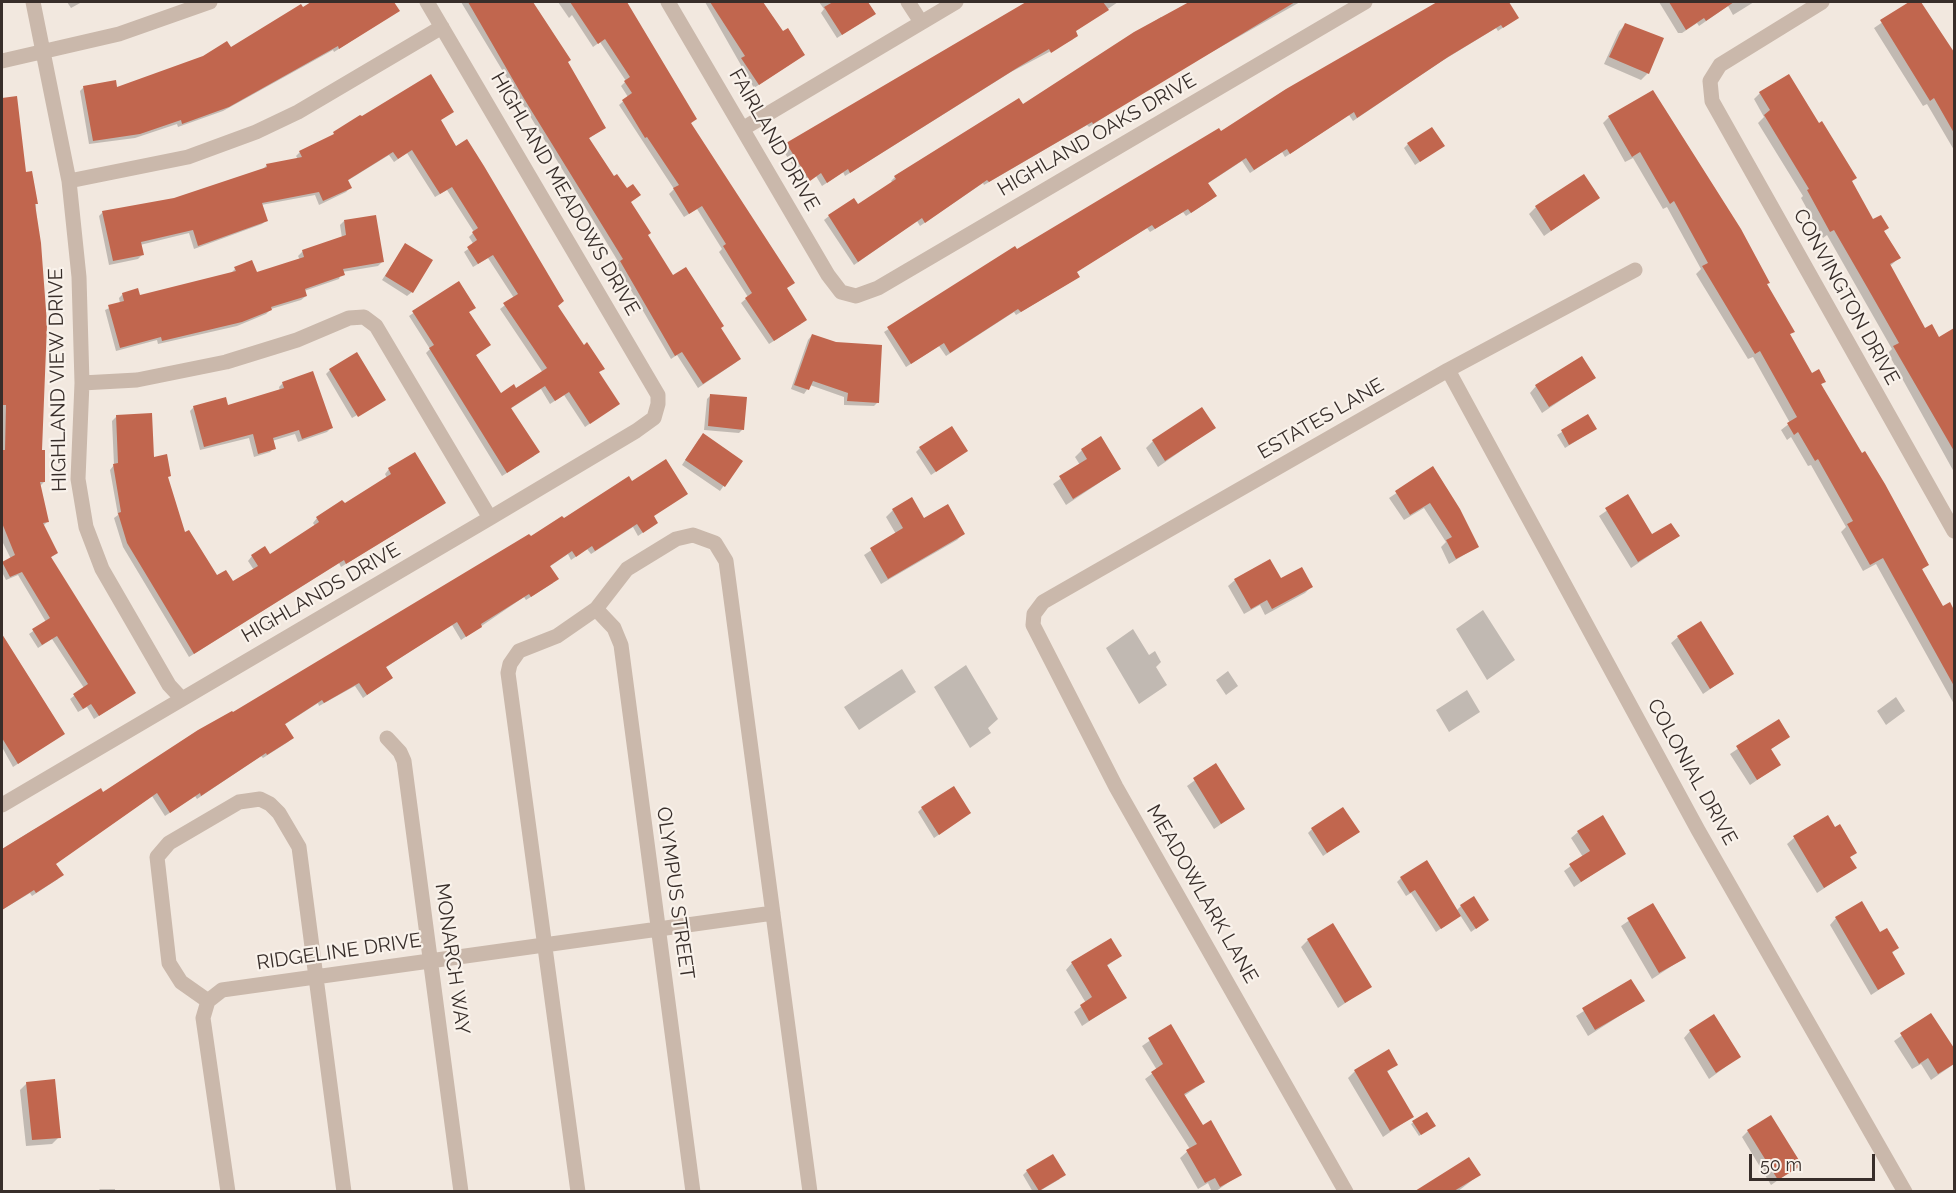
<!DOCTYPE html>
<html>
<head>
<meta charset="utf-8">
<style>
  body { margin:0 }
  #map { position:relative; width:1956px; height:1193px; overflow:hidden; background:#f2e8df; font-family:Raleway,sans-serif }
  canvas { display:block }
  .frame { position:absolute; inset:0; border:3px solid #382e2a; pointer-events:none }
  .scale { position:absolute; left:1749px; top:1154px; width:126px; height:27px; box-sizing:border-box; border:3px solid #382e2a; border-top:0; padding-left:8px; font-size:18px; line-height:21px; white-space:nowrap; color:#382e2a; -webkit-text-stroke:4px #f9f2eb; paint-order:stroke }
</style>
</head>
<body>
<div id="map">
<canvas width="1956" height="1193"></canvas>
<div class="frame"></div>
<div class="scale">50 m</div>
</div>
<script>
const ctx = document.querySelector('canvas').getContext('2d');
ctx.lineJoin = 'round';
function fill(path, color) { ctx.fillStyle = color; ctx.fill(path, 'evenodd'); }
const toPath = rows => new Path2D(rows.map(r => 'M' + r).join(''));
function stroke(path, color, width, dash) { ctx.strokeStyle = color; ctx.lineWidth = width; ctx.lineCap = dash ? 'butt' : 'round'; ctx.setLineDash(dash || []); ctx.stroke(path); }
function drawText(font, color, halo, rows, align = 'center') {
  ctx.font = font + ' Raleway,sans-serif'; ctx.lineWidth = 4.5; ctx.setLineDash([]); ctx.textBaseline = 'middle'; ctx.strokeStyle = halo; ctx.fillStyle = color; for (const [text, x, y, turn = 0] of rows) {
    ctx.save(); ctx.translate(x, y); ctx.rotate((+turn || 0) * Math.PI / 180); ctx.textAlign = isNaN(turn) ? turn : align; if (halo) ctx.strokeText(text, 0, 0); ctx.fillText(text, 0, 0); ctx.restore();
  }
}
const shadow = toPath([
  [67,2,82,2,71,8],
  [314,2,392,2,398,11,334,52,333,50,223,111,178,127,177,124,135,138,89,144,80,91,84,87,116,89,231,50],
  [461,2,524,2,566,62,604,128,588,139,630,202,646,236,673,277,739,359,735,363,698,388,677,355,671,359,617,266,619,263],
  [558,2,626,2,695,119,690,124,793,283,785,289,801,324,769,344,741,303,748,297,719,252,722,249,697,209,684,217,669,194,674,189,619,105,628,97,621,86,626,81,600,42,593,47,572,15,569,18],
  [705,2,761,2,799,58,754,88],
  [819,2,867,2,874,14,837,38,821,13,824,9],
  [1029,2,1118,2,1074,32,1076,36,1072,40,1011,72,845,176,843,172,822,186,816,176,805,184,782,149,787,145],
  [1202,2,1300,2,1157,83,1089,127,1087,125,984,185,983,183,920,226,917,221,854,265,824,220,829,216,854,200,857,206,893,183,891,181,895,177,1023,106,1161,17,1163,20],
  [1441,2,1507,2,1517,18,1498,31,1496,28,1442,61,1353,121,1349,115,1285,157,1282,152,1250,173,1242,161,1207,184,1215,196,1211,200,1186,216,1183,212,1150,232,1147,228,1076,272,1078,276,1074,280,1016,315,1014,312,946,356,939,346,906,367,884,332,1015,248,1016,251,1221,133],
  [1659,2,1754,2,1733,15,1728,6,1699,26,1697,23,1682,33,1678,33],
  [1912,2,1920,2,1954,55,1954,150,1927,104,1923,106,1874,28],
  [1625,25,1648,73,1641,80,1604,64,1619,31],
  [1760,93,1851,182,1872,221,1883,232,1899,258,1890,266,1925,330,1939,339,1950,332,1954,339,1951,348,1954,353,1954,472,1888,353,1892,349,1827,235,1823,238,1801,198,1803,196,1758,123,1764,117,1754,99],
  [16,97,24,174,36,204,40,451,44,482,40,486,48,521,43,526,57,553,50,558,130,696,94,719,87,707,78,712,70,699,84,688,52,639,38,648,29,634,46,622,18,575,6,580,2,572,2,564,11,559,2,541,2,99],
  [452,112,439,121,583,347,603,369,598,373,618,404,585,427,564,395,550,404,541,389,510,409,534,456,502,476,426,353,430,349,409,316,458,283,474,308,468,313,489,345,475,356,500,395,516,390,543,373,500,309,514,298,488,258,473,267,464,252,474,245,469,237,474,232,447,190,435,197,407,153,394,162,389,155,347,181,350,188,346,192,319,205,315,195,261,205,267,220,262,224,194,249,189,233,140,245,142,255,138,259,109,265,99,216,103,212,174,200,263,169,267,165,298,159,296,156,300,152,330,137,360,117],
  [1609,117,1766,285,1793,331,1789,335,1811,375,1824,381,1820,386,1927,564,1921,571,1942,608,1949,604,1954,613,1954,704,1876,564,1863,571,1841,532,1846,527,1811,465,1808,466,1791,437,1787,440,1781,430,1790,423,1753,357,1748,359,1696,274,1701,269,1667,207,1663,209,1633,158,1625,162,1603,123],
  [1408,144,1443,146,1415,165,1404,148],
  [1598,198,1544,236,1529,214,1536,207],
  [344,221,382,262,378,266,342,272,339,279,304,291,306,296,301,300,271,309,266,314,237,326,158,344,157,340,116,351,105,310,120,303,119,298,123,294,139,297,231,273,235,269,256,274,300,260,298,256,303,251,342,238,340,225],
  [405,245,412,292,407,296,382,280],
  [812,335,878,402,874,406,844,405,844,397,810,385,804,394,791,389,808,340],
  [330,370,381,401,352,418,326,374],
  [1594,378,1542,413,1530,393,1536,386],
  [283,383,331,428,327,432,298,442,295,434,272,441,274,448,270,452,254,457,249,438,200,450,190,411,194,407,227,406,280,391,279,387],
  [711,395,743,429,739,433,704,430,707,399],
  [1588,416,1595,429,1565,448,1557,435],
  [116,417,167,478,185,534,217,577,233,583,254,570,248,561,252,556,270,556,315,526,313,523,317,518,342,502,344,505,387,478,385,474,389,469,414,454,440,506,341,567,339,563,189,657,123,547,114,518,118,515,110,470,114,465,112,421],
  [1214,428,1158,467,1146,448,1153,441],
  [699,439,741,461,720,491,682,465],
  [920,448,966,451,931,475,916,452],
  [1082,450,1120,469,1066,505,1053,484,1080,465,1075,457],
  [1433,469,1477,547,1449,564,1441,547,1446,542,1424,508,1404,520,1389,498],
  [1628,496,1652,536,1678,536,1631,568,1599,516],
  [893,510,963,534,957,540,881,584,864,555,896,534,886,517],
  [652,517,656,523,638,536,633,527,591,554,587,549,571,560,568,554,549,567,553,583,526,600,524,597,461,640,452,625,417,647,385,668,391,678,363,698,355,686,319,706,318,703,284,725,292,738,288,742,263,758,261,756,197,799,195,796,165,816,152,796,55,864,58,879,32,896,30,893,2,910,2,849,33,830,103,794,232,714,564,520],
  [1235,580,1280,580,1311,587,1305,593,1265,615,1260,605,1244,614,1228,586],
  [1483,610,1515,660,1487,680,1456,629],
  [1133,629,1149,655,1155,651,1161,662,1156,667,1167,685,1139,704,1106,648],
  [2,636,63,734,13,767,2,747],
  [1678,637,1732,674,1703,694,1671,643],
  [966,665,998,719,988,728,991,733,970,748,934,687],
  [902,669,916,692,859,730,844,707],
  [1228,671,1238,686,1226,695,1216,680],
  [1467,690,1480,712,1449,732,1436,710],
  [1896,697,1905,711,1886,725,1877,711],
  [1779,721,1788,737,1770,750,1779,765,1750,785,1730,754],
  [1216,765,1243,809,1214,829,1187,786],
  [922,808,970,813,934,838,918,812],
  [1312,829,1358,832,1323,856,1308,833],
  [1835,829,1855,852,1849,858,1855,868,1817,893,1787,844,1794,838],
  [1578,832,1624,853,1574,887,1564,871,1583,857,1571,838],
  [1401,878,1456,911,1461,906,1487,920,1471,932,1460,915,1436,932,1411,893,1406,896,1397,882],
  [1652,905,1684,958,1652,979,1621,926],
  [1836,918,1880,934,1897,948,1891,954,1903,974,1871,995,1830,925],
  [1308,940,1370,986,1338,1008,1301,947],
  [1120,956,1107,966,1126,997,1082,1026,1074,1012,1086,1003,1066,970,1072,963],
  [1631,981,1643,1001,1588,1036,1576,1016],
  [1931,1015,1954,1051,1954,1064,1931,1080,1921,1064,1912,1069,1894,1041],
  [1171,1026,1204,1082,1184,1096,1202,1127,1240,1174,1215,1192,1212,1192,1208,1183,1198,1189,1180,1158,1190,1149,1145,1079,1157,1070,1142,1046],
  [1690,1031,1739,1057,1709,1079,1684,1038],
  [1396,1064,1386,1073,1412,1117,1383,1137,1348,1078,1355,1071],
  [27,1083,59,1137,52,1144,26,1146,20,1090],
  [1426,1114,1432,1127,1419,1136,1411,1124],
  [1748,1131,1800,1165,1771,1185,1742,1137],
  [1027,1171,1060,1179,1038,1192,1033,1192,1023,1175],
  [1479,1175,1457,1192,1420,1192,1422,1189],
  [100,1189,115,1189,115,1192,97,1192]
]);
const building = toPath([
  [311,2,394,2,400,11,339,49,338,46,229,107,182,124,181,120,140,134,93,141,83,86,116,80,117,87,203,56,227,41,231,47,301,4,303,7],
  [468,2,533,2,571,60,568,62,606,128,589,138,614,176,617,174,627,188,633,184,641,195,631,202,651,233,648,235,673,275,686,267,724,326,721,328,741,359,703,384,682,352,675,356,620,261,623,259,523,97],
  [570,2,627,2,697,119,691,123,795,283,787,288,807,320,774,341,745,298,752,293,723,246,726,244,702,206,689,214,673,188,679,185,647,137,645,138,622,100,632,93,624,81,630,77,605,39,598,44],
  [710,2,763,2,783,31,788,28,805,55,759,85,741,58,745,56],
  [833,2,868,2,876,14,842,35,824,7],
  [1026,2,1103,2,1109,10,1076,31,1078,36,1051,53,1049,49,1017,68,850,173,848,169,827,183,821,173,810,181,786,143],
  [1189,2,1295,2,1093,124,1092,122,989,182,987,180,925,223,922,218,858,262,828,215,854,198,858,204,896,179,894,176,1019,98,1023,104,1134,32],
  [1437,2,1509,2,1519,18,1503,28,1501,25,1448,57,1357,118,1354,112,1290,154,1287,149,1254,170,1246,158,1208,183,1217,196,1191,213,1188,209,1155,229,1152,225,1077,272,1080,277,1021,312,1018,309,950,353,944,343,911,364,887,327,1015,246,1017,249,1219,128,1221,131,1286,89],
  [1669,2,1734,2,1706,21,1704,18,1686,30],
  [1909,2,1921,2,1954,52,1954,133,1934,98,1930,101,1880,20],
  [1625,23,1664,38,1649,74,1609,57],
  [431,74,454,112,441,120,456,146,467,139,484,166,564,301,558,306,584,345,587,342,605,369,599,372,620,404,590,424,569,392,555,401,545,386,511,408,540,452,507,473,429,348,434,345,412,311,459,281,476,308,469,312,491,345,476,355,501,393,514,384,516,388,547,368,503,303,518,294,493,255,478,264,467,247,477,240,472,232,478,228,452,187,440,194,412,150,398,159,393,152,348,180,352,188,323,201,319,192,262,203,268,221,198,246,193,230,141,242,144,255,113,261,102,211,174,198,267,167,266,164,302,157,299,151,334,134,333,132,360,115,362,116],
  [1789,74,1819,123,1822,121,1857,178,1852,181,1873,219,1881,215,1889,228,1884,231,1901,258,1890,264,1925,328,1932,324,1939,337,1954,328,1954,451,1893,346,1899,343,1867,287,1834,230,1830,232,1807,190,1809,189,1764,115,1770,110,1759,92],
  [1653,90,1741,229,1770,283,1767,284,1795,332,1790,334,1812,373,1819,369,1826,382,1821,384,1862,453,1865,451,1885,484,1929,565,1922,569,1943,606,1950,602,1954,610,1954,686,1883,558,1870,565,1847,524,1853,521,1818,459,1815,461,1798,432,1794,435,1787,423,1797,417,1760,351,1755,354,1702,266,1708,263,1674,201,1670,204,1640,152,1632,157,1608,116],
  [17,96,26,172,32,171,38,204,35,204,41,243,47,324,42,450,45,450,45,482,40,482,49,522,43,523,58,553,51,557,136,693,99,716,91,704,83,709,73,694,88,684,57,636,42,645,32,629,50,618,22,572,10,577,2,562,15,555,2,523,2,450,5,450,6,405,2,405,2,98],
  [1432,127,1445,146,1420,162,1407,143],
  [1584,174,1600,198,1551,231,1535,206],
  [376,215,384,262,343,269,345,275,305,289,307,296,271,307,272,310,242,322,162,341,161,337,120,348,108,305,124,301,122,293,138,288,140,295,236,271,234,267,252,260,257,272,304,257,302,250,346,235,344,220],
  [405,243,433,260,413,293,385,276],
  [812,334,836,342,882,345,879,403,847,401,848,393,813,381,809,390,794,385],
  [357,352,386,400,358,417,329,369],
  [1582,356,1596,378,1549,407,1535,385],
  [313,371,333,428,302,439,299,430,273,438,276,449,258,454,253,434,204,447,193,406,226,397,228,405,284,388,282,382],
  [710,394,747,397,744,430,708,426],
  [1202,407,1216,428,1165,461,1152,440],
  [152,413,154,457,167,454,171,476,168,477,185,532,189,530,217,575,226,570,233,581,258,566,251,555,265,546,270,554,319,522,316,517,342,500,345,503,391,474,388,468,415,452,446,503,346,564,344,560,194,654,127,543,118,513,121,512,113,464,118,463,116,415],
  [1588,414,1597,429,1569,445,1561,430],
  [952,426,968,451,936,472,919,447],
  [703,433,743,461,725,487,685,460],
  [1101,436,1121,469,1073,499,1059,476,1087,459,1081,449],
  [666,459,688,494,654,516,658,523,643,533,637,524,595,551,592,546,576,557,572,551,550,566,559,579,531,597,529,594,481,624,482,627,466,637,457,622,386,667,393,678,367,695,359,683,324,703,322,700,285,724,294,738,267,755,266,753,201,796,200,793,170,813,157,793,56,864,64,875,36,893,34,890,2,910,2,849,101,788,103,792,198,730,232,711,233,712,529,534,531,536,562,516,564,518,629,476,632,481],
  [1433,466,1460,509,1479,547,1456,559,1446,540,1452,537,1430,503,1410,515,1395,491],
  [1628,494,1652,534,1671,523,1680,536,1638,562,1605,508],
  [912,497,924,518,948,504,965,534,888,579,870,548,903,528,892,509],
  [1270,559,1281,578,1302,567,1313,587,1272,609,1267,600,1251,609,1234,579],
  [1701,621,1734,674,1710,689,1677,636],
  [2,634,65,734,18,764,2,738],
  [1779,719,1790,737,1771,749,1781,765,1757,780,1736,746],
  [1216,763,1245,809,1221,824,1193,778],
  [954,786,971,813,939,835,921,807],
  [1343,807,1360,832,1327,853,1311,828],
  [1603,815,1626,854,1581,882,1569,864,1590,851,1577,831],
  [1828,815,1835,827,1840,824,1857,853,1850,857,1857,868,1824,888,1793,836],
  [1427,860,1461,916,1441,929,1415,890,1410,893,1400,877],
  [1474,896,1489,920,1476,929,1460,905],
  [1862,901,1880,932,1887,928,1899,948,1892,952,1905,974,1878,990,1835,917],
  [1653,903,1686,958,1659,973,1627,918],
  [1333,923,1372,987,1345,1003,1307,939],
  [1111,938,1122,956,1107,965,1127,998,1089,1021,1080,1005,1092,997,1071,962],
  [1631,979,1645,1001,1595,1030,1582,1008],
  [1931,1013,1954,1048,1954,1064,1938,1074,1928,1058,1919,1064,1900,1033],
  [1714,1014,1741,1057,1716,1073,1689,1030],
  [1171,1024,1205,1082,1184,1094,1203,1125,1211,1120,1242,1175,1220,1187,1215,1178,1205,1183,1186,1150,1197,1144,1151,1072,1163,1064,1148,1038],
  [1389,1049,1398,1065,1387,1071,1414,1117,1390,1131,1354,1070],
  [55,1079,61,1138,32,1140,26,1082],
  [1427,1112,1436,1126,1421,1135,1412,1121],
  [1771,1115,1802,1165,1778,1180,1747,1130],
  [1053,1154,1066,1175,1039,1191,1026,1170],
  [1469,1157,1481,1175,1454,1191,1415,1191]
]);
const minor = toPath([
  [33,2,69,181,79,277,82,383,78,479,86,527,102,569,169,685,182,699],
  [668,2,828,275,841,292,856,296,878,288,1365,2],
  [908,2,921,22],
  [1822,2,1720,65,1710,81,1712,101,1954,531],
  [2,61,119,34,210,2],
  [744,128,956,2],
  [69,181,188,157,256,132,298,112,442,27],
  [1448,370,1698,830,1905,1192],
  [82,383,137,380,226,362,297,340,349,318,364,317,376,326,490,518],
  [596,609,614,628,621,645,693,1192],
  [387,738,400,752,404,761,461,1192],
  [2,805,490,518,636,431,654,418,658,404,658,395,427,2],
  [208,1001,181,982,169,963,157,857,169,843,239,802,260,799,270,804,279,813,299,847,344,1192],
  [228,1192,203,1018,208,1001,222,990,773,913],
  [578,1192,508,673,510,664,519,651,557,636,596,609,627,569,676,539,693,535,715,543,726,561,810,1192],
  [1346,1192,1116,787,1033,625,1034,614,1043,602,1448,370,1635,270]
]);
const streetNames = [
  ["HIGHLAND OAKS DRIVE",1097,135,-30],
  ["FAIRLAND DRIVE",774,140,60],
  ["HIGHLAND MEADOWS DRIVE",565,194,60],
  ["CONVINGTON DRIVE",1846,297,61],
  ["HIGHLAND VIEW DRIVE",58,380,-91],
  ["ESTATES LANE",1321,419,-30],
  ["HIGHLANDS DRIVE",321,593,-30],
  ["COLONIAL DRIVE",1692,772,61],
  ["OLYMPUS STREET",675,893,82],
  ["MEADOWLARK LANE",1202,894,60],
  ["RIDGELINE DRIVE",339,952,-8],
  ["MONARCH WAY",452,959,82]
];
fill(shadow, '#0003');
fill(building, '#c1664e');
stroke(minor, '#cab8ab', 15);
drawText('20px', '#382e2a', '#f9f2eb', streetNames);
</script>
</body>
</html>
